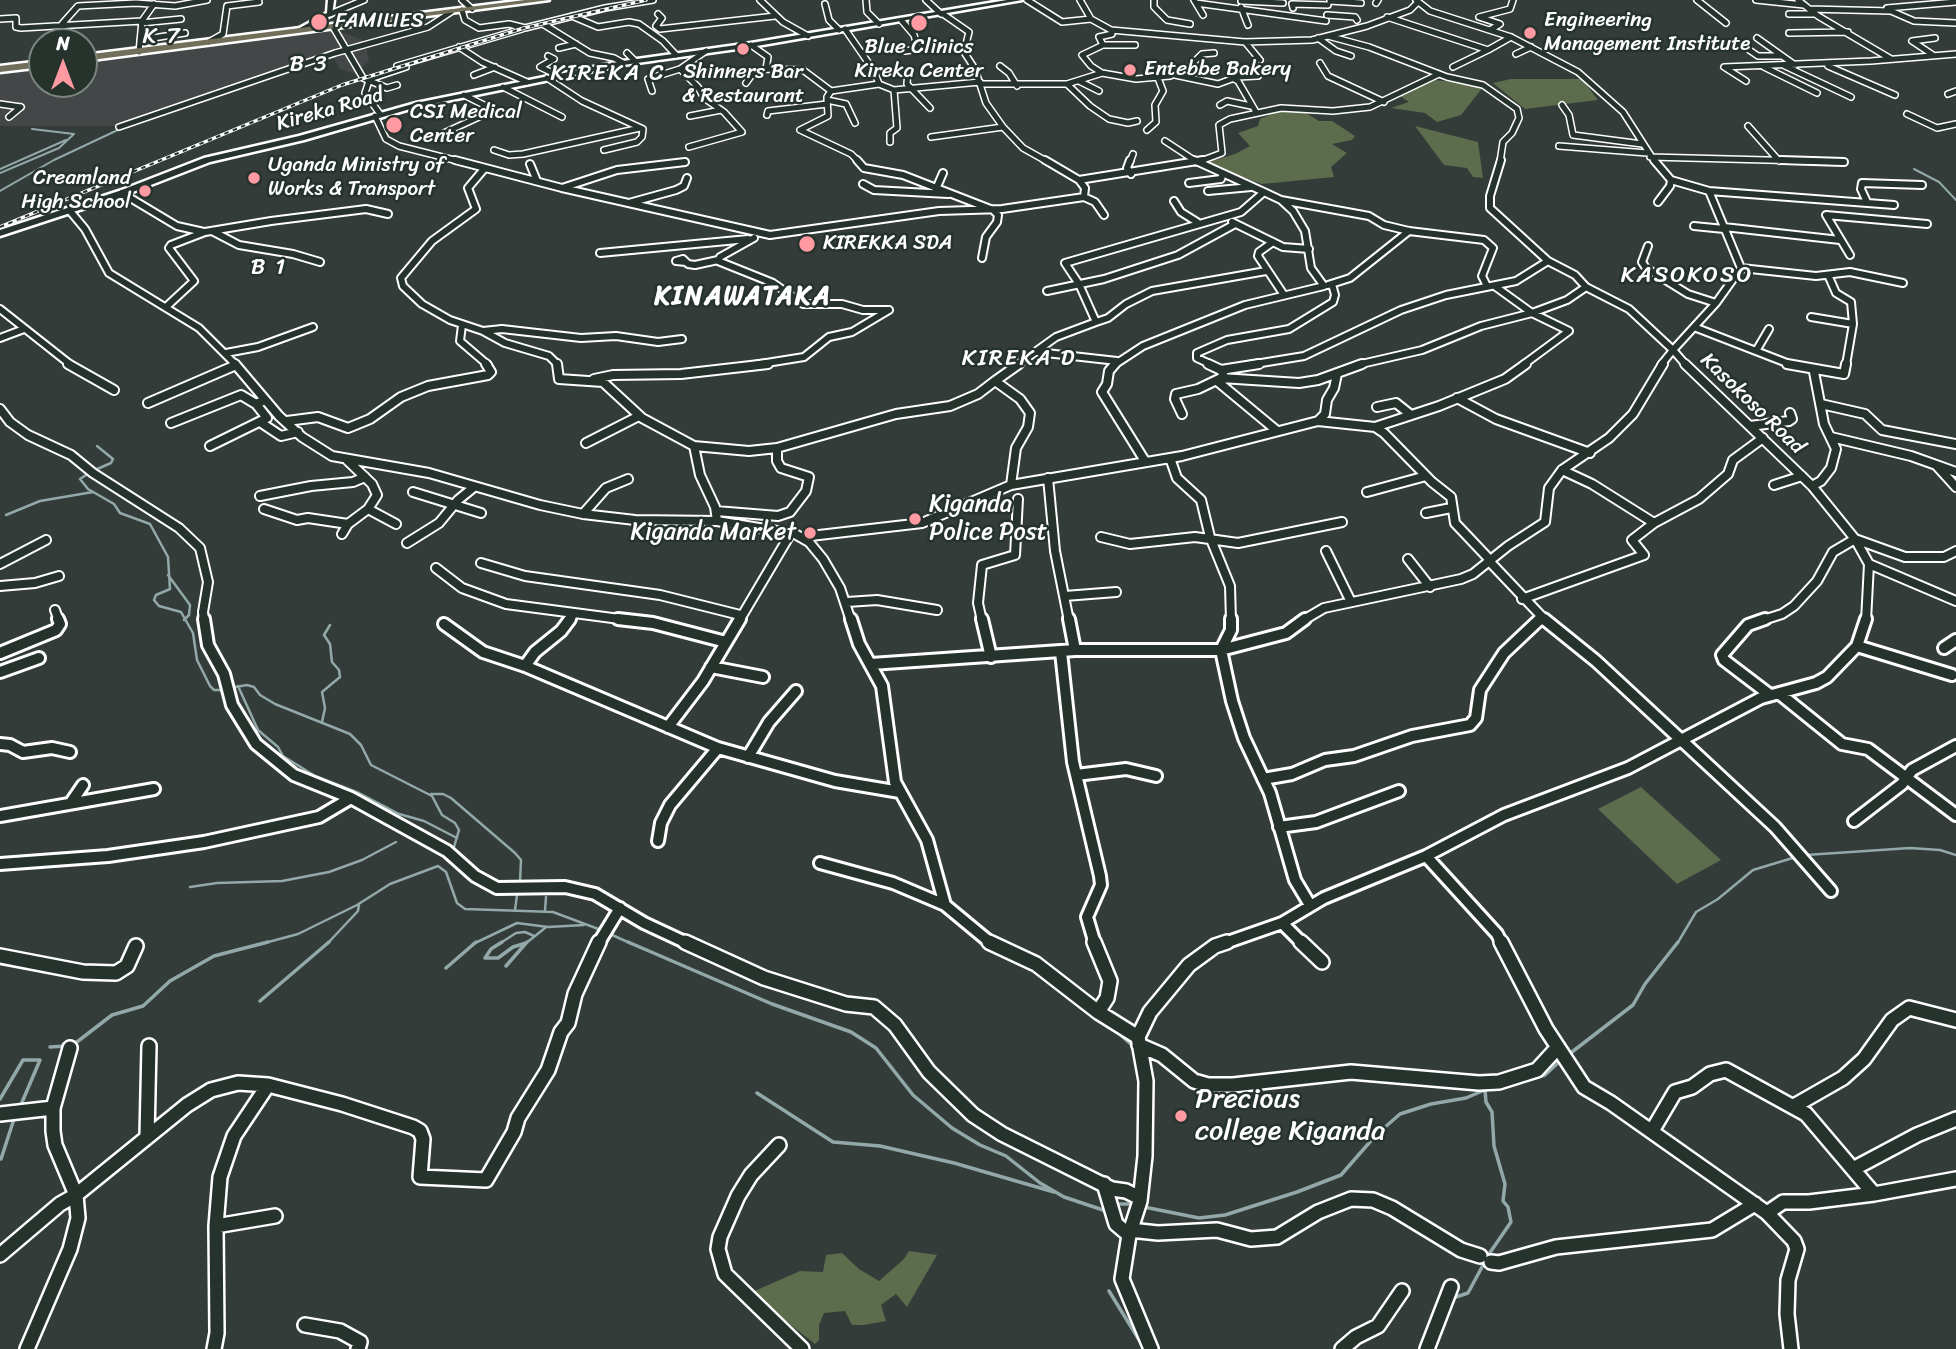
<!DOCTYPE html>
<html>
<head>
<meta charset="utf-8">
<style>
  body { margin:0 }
  #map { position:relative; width:1956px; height:1349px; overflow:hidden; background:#333c39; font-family:Sriracha,sans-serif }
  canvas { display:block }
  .north { position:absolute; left:28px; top:28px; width:70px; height:70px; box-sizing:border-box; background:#26332d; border:2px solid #7d8581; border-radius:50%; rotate:0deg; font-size:19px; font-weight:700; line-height:28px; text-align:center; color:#fff }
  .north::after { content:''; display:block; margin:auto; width:24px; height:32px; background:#ff9aa2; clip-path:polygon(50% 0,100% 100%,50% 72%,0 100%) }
</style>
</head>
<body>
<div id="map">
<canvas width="1956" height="1349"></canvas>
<div class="north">N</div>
</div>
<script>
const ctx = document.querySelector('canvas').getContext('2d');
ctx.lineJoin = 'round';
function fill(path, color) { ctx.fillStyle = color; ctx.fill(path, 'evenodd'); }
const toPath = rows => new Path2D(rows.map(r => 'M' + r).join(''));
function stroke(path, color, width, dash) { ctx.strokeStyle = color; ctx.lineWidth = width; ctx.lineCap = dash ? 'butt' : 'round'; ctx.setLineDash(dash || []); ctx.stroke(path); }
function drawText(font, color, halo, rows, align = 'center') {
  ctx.font = font + ' Sriracha,sans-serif'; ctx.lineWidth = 5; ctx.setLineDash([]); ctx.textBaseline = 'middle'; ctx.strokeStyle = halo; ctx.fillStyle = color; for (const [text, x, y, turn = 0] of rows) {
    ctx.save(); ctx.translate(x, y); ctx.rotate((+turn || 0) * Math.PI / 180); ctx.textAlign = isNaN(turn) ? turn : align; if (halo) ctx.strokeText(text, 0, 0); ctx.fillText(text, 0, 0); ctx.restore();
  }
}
const built = toPath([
  [335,29,338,35,345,33,362,40,366,46,369,61,355,74,339,69,333,55,252,86,127,126,0,126,0,70,42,65,42,84,84,84,84,60]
]);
const green = toPath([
  [1511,79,1582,79,1598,100,1525,109,1493,83],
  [1435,80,1484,86,1461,115,1437,122,1425,113,1391,108,1409,102,1400,96],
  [1282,110,1301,110,1319,121,1332,121,1355,136,1352,140,1332,144,1347,153,1331,167,1334,177,1262,184,1203,164,1235,154,1250,146,1238,133,1258,126,1260,119],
  [1415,126,1478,142,1483,178,1473,177,1467,168,1444,165],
  [1641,787,1721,860,1677,884,1598,809],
  [909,1251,937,1255,907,1307,896,1294,881,1305,886,1321,864,1325,852,1325,845,1311,824,1313,819,1325,819,1340,815,1344,750,1293,800,1271,823,1272,826,1255,842,1253,859,1269,879,1281,904,1259]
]);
const streamFar2 = toPath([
  [152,118,301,67],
  [0,169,66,140],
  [1914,169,1939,182,1956,200],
  [0,173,59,148,74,134,32,129],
  [0,191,54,160,122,128]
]);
const streamFar1 = toPath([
  [95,470,111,463,113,459,97,446],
  [89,473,80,479,88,489,114,504,120,513,150,524,168,557,170,589,156,595,154,600,159,606,181,612,193,633,197,660,210,686,214,690,223,690],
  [6,515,40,501,93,492],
  [168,575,190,605,189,615,184,620],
  [238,686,258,730,278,747,283,756,315,776,359,793,399,814,424,821,457,838],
  [230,688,247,685,254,687,260,695,275,704,350,734,361,745,371,765,432,796,442,815,455,823,459,830,454,847],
  [322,722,325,708,322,692,340,677,339,670,332,662,330,644,324,635,330,625],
  [431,794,443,794,451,798,515,853,521,860,520,882,546,882],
  [1806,855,1910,848,1940,850,1956,855],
  [190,887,217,883,282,881,329,872,362,860,396,842],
  [515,910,517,895],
  [545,911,546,897],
  [610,934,632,944],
  [261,944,298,934,357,905,390,884,438,866,446,872,457,903,465,909,553,912,601,930],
  [327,944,358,911,359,904],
  [473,944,517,923,548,927,584,925],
  [499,944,516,933,525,932,534,936],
  [525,944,545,928],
  [1677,944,1696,912,1718,899,1753,870,1796,857]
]);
const stream = toPath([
  [502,942,491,949,485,958,498,958,513,947,526,943],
  [628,942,772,1004,851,1032,876,1048,913,1095,952,1128,980,1145,1006,1156,1040,1183,1064,1197,1103,1210],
  [506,966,527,942],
  [446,968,476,942],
  [260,1001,329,942],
  [1115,1030,1133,1046],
  [73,1045,112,1015,143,1006,170,981,214,956,268,942],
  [50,1047,66,1046],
  [1568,1055,1633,1005,1645,984,1678,942],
  [1517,1083,1545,1075,1560,1061],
  [757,1093,833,1142,880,1146,954,1163,1054,1192],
  [0,1099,23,1060,40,1060],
  [20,1107,40,1060],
  [0,1121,13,1119],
  [1,1159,15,1116],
  [1120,1204,1134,1204],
  [1144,1207,1199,1218,1225,1215,1297,1192,1341,1175,1376,1135,1400,1114,1431,1104,1466,1098,1487,1089],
  [1109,1291,1141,1343],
  [1453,1298,1468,1293,1489,1254,1511,1222,1508,1207,1503,1201,1505,1184,1494,1146,1492,1112,1486,1102,1485,1090]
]);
const streetFar4 = toPath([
  [462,0,472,9],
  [760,0,783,22,808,36],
  [866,0,867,12,879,24],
  [926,0,941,14],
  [1027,0,1062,22,1091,19],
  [1080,0,1091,19,1111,30,1245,42,1312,40,1367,26,1410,10,1418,2],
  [1154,0,1154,7,1167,20,1190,24],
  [1194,0,1203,15],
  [1416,0,1430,11,1511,37,1578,72,1623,112,1655,162],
  [1697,0,1726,23],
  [1756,0,1804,5],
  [1798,0,1818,16,1891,59],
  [1241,1,1283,3],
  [1330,1,1361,3],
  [1196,3,1326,21],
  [1376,3,1378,0],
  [825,4,829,20,839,30],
  [1241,7,1248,25],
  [1293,8,1292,4,1328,5],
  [1887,8,1956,2],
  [1809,9,1891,11,1914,21,1956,23],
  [462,10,465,20,479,28,509,24,525,28,605,8,653,0],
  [330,14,364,0],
  [658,14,662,18,656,26,660,29,775,16],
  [943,14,969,32,964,52,975,69,986,103,1003,127,1023,148,1048,162],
  [1789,14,1815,14],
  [1327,15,1355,17,1357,20],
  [572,16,598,27,629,22,639,24,663,41,676,55],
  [1387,17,1488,50,1453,67],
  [0,19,16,18,16,27,21,28,142,21],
  [902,21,914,35,918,49,905,51],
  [141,23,181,19],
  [62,24,78,6,136,3,175,6,207,0],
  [543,24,590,53,614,58,623,63],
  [333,27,363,78,387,88,397,85],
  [1490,30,1500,24,1479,17,1510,9,1513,0],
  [1112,31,1112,34,1099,37,1103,45,1135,45],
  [1789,33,1848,32],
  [1328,36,1369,47,1447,77,1483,85,1517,109,1519,118,1512,133,1503,142,1500,162],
  [1318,38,1336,51,1351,56],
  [1757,38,1795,65],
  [140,40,185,33],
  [209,42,223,34,227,6,259,2],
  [1245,42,1260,60],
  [1739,43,1758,56,1781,56],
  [751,45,768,57,766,69,803,70,831,91,879,84,874,71,845,29],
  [459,47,482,62,527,82],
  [559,48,576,44],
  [1488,50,1511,37],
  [139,52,142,21,154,4],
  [627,53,635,61],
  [1516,54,1531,47],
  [1933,55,1912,41,1935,38],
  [548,56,554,59,540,67,557,75],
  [1320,63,1328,76,1384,102],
  [397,66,522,29],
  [1000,66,1009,73,1017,86],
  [1785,66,1851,97],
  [1828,66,1895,95],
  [1764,67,1817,93],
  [908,70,907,84,930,108],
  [1102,73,1091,66,1082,55,1103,45],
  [474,75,495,67],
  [1175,75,1218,84,1237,77,1258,76],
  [547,78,582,101,643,129,642,137,637,142,604,150],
  [1232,78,1238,81,1256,112],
  [367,80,406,67],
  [369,81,365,93,380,114],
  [1079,81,1099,91],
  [1746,81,1724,67,1871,61,1956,54],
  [746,83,754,72,766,69],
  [879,84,894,90,980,82],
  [981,84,1067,84,1090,106,1109,119,1128,123,1137,121],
  [1067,84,1102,73,1136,79,1170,76,1187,69,1202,54,1214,53],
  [503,87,562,117],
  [652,91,648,79,680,69],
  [831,91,827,97,828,116,800,130,851,154,859,162],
  [1948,94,1956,91],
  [827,100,846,104,855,123],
  [0,104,21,107],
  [1220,105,1227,101,1251,106],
  [1562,105,1569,115,1573,135,1642,144],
  [1907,114,1937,128,1956,124],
  [767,115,768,111,827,104],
  [375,116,386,139,399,146,462,162],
  [690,116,721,110],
  [9,117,21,107],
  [1748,126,1779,161],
  [119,127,335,53,428,27,451,12],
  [1147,130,1156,122,1155,105,1163,91,1158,78],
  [444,133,494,110,464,95],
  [931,137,1003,127],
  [1165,141,1197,162],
  [890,142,890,133,897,128,894,90],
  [1559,146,1647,153],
  [689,147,742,132,724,112,704,98,698,87,680,69,706,51],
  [494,150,509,155,523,154,640,128],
  [1650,157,1844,162],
  [1130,162,1133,154],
  [1198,162,1222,153,1219,125,1230,119,1281,108,1333,111,1370,107,1439,74]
]);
const streetFar3 = toPath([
  [455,160,562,188,770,235,939,211,1002,209,1084,197,1085,188,1079,180,1045,160],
  [857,160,864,168,903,175,993,210,998,215,997,222,986,237,982,258],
  [1130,160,1127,168,1131,174],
  [1501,160,1490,196,1490,208,1548,261,1575,275,1586,287,1629,309,1673,350,1661,365],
  [1654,160,1671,180,1709,191,1741,268,1716,303,1673,350,1686,365],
  [1781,160,1844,162],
  [530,164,537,181],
  [484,169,468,188,476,209,432,241,401,278,403,286,422,304,450,320,483,331,505,343,549,356,558,365],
  [1079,180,1203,160],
  [1189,183,1221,179,1222,176],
  [863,184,874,190,948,194],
  [562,188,617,170,685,162],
  [936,189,943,173],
  [1208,191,1251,187],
  [1709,191,1894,205],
  [1264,192,1281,200,1369,216,1384,225,1409,231,1484,240,1493,248,1482,276,1487,286],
  [122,193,177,226,204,232],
  [1084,197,1095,202,1104,215],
  [1174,201,1181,212,1197,222],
  [1658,202,1670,186,1671,180],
  [1867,202,1861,189,1862,183,1922,185],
  [629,203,676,190,684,186,687,178],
  [70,211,85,229,109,273,199,328,236,365],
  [1232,222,1283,247,1309,249],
  [1694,226,1724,229],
  [1724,227,1840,240],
  [212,231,239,245,293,254,320,262],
  [754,238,720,257,718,261,773,283,803,304,842,304,863,310,889,310],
  [1273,242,1259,252,1258,256,1284,295],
  [1648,246,1642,262,1646,268,1688,294,1716,303],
  [600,253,748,239],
  [1850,255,1826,215,1927,224],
  [686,262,676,261,683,259,688,264,695,265,718,260],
  [1741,268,1816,276,1850,272,1903,283],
  [1829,277,1836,293,1851,302,1853,324,1846,365],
  [1328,285,1350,278,1409,231],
  [1496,287,1532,313,1569,331,1523,365],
  [1047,291,1104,279,1178,255,1235,224],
  [166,307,194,281,169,248,171,245,205,232,271,221,366,209,388,214],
  [0,309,71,365],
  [1811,317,1853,324],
  [1096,322,1108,318,1126,304,1152,291,1266,271],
  [462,325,460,341,488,365],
  [1694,327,1792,365],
  [483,331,502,329,581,338,616,336,658,342,682,339],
  [0,338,24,329],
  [1756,351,1769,329],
  [1037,352,1117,361],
  [226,353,258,347,313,327],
  [754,365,804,357,829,337,852,332,889,310],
  [1017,365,1056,337,1096,322,1079,284,1065,263,1241,212,1264,192,1194,160],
  [1114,365,1143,346,1245,305,1324,286,1311,268,1305,231,1293,211,1281,200],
  [1212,365,1197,358,1197,353,1227,340,1289,329,1333,302,1335,295,1332,284],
  [1249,365,1304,356,1401,310,1446,295,1516,281,1548,261],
  [1357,365,1422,350,1481,326,1532,313,1567,300,1586,287]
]);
const streetFar2 = toPath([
  [68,364,114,390],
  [235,364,279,416,302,437,332,456,429,473,540,505,583,514,635,520,717,521],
  [557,364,559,379,603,382,642,418,694,446,700,475,715,507,717,521,795,534,809,542,823,559,840,588,851,621],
  [1115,364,1109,371,1107,384,1102,392,1145,461],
  [1208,364,1221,370,1223,374],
  [1685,364,1812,486,1855,539,1869,564,1866,621],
  [1787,364,1844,374,1846,364],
  [1221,370,1259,364],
  [594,379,613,375,681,374,768,364],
  [1217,381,1276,430],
  [1457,398,1496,419,1590,453],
  [148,403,236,365],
  [1821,404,1865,414,1882,430,1956,444],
  [1377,407,1396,403,1411,415],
  [0,409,10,422,28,435,71,455,93,473,179,528,200,548,208,582,203,612,204,621],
  [1182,414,1175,399,1176,394,1198,389,1221,378,1299,383,1318,380,1362,364],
  [287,421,318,417,348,428,370,419,401,397,428,386,488,375,491,372,486,364],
  [1318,421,1375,427,1384,433,1432,482,1451,497,1455,523,1491,561],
  [260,422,281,436,298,432],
  [171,423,241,395,256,404,265,400],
  [1750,426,1789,421,1792,419,1790,413],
  [1375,427,1439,406,1505,379,1526,364],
  [1831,437,1911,456,1956,472],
  [586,443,639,416],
  [210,446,267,418,256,404],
  [694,446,749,451,777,448,896,414,950,406,978,394,995,381],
  [1170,458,1177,478,1201,500,1210,537,1230,586,1231,621],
  [1936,465,1956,487],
  [1048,478,1055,551,1069,621],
  [1011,485,1016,448,1028,427,1030,413,1020,399,995,381,1019,364],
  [1774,485,1802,476],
  [1812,486,1821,481,1831,468,1836,449,1824,424,1814,372],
  [413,492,481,513],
  [1367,492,1426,476],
  [260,496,311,486,353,482,365,477],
  [264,509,297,520,308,518,348,524],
  [368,509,396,524],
  [716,511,778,516,790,512,806,491,809,477,781,468,777,461,777,448],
  [1426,513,1451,508],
  [583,514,606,488,628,479],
  [1654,523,1699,499,1728,474,1733,460,1763,438],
  [342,534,348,524,368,509,377,495,372,484,347,460],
  [802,537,922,523,1011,485,1182,456,1318,421,1325,414,1327,400,1334,388,1337,374],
  [1101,537,1130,544,1195,537,1238,543,1342,522],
  [407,543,439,523,458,500,474,487],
  [1326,551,1351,602],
  [1408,559,1430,587],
  [1490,562,1546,621],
  [481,563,525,576,660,595,740,615],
  [0,564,46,540],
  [1869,564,1956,601],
  [436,568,462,588,506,604,635,621],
  [0,586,35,583,59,576],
  [1065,596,1116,592],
  [1522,599,1644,555,1632,540,1654,523,1592,484,1562,470],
  [847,602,877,600,937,610],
  [55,610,59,621],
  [568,621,573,615],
  [739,621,791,533],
  [982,621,978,603,982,565,1015,555,1018,499],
  [1302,621,1324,608,1461,579,1473,574,1508,546,1545,522,1549,488,1562,470,1609,438,1633,414,1663,364],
  [1539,621,1542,618],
  [1760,621,1782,614,1794,606,1817,581,1833,552,1855,539,1905,557,1944,557,1956,551]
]);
const streetFar1 = toPath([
  [204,619,208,645,224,674,232,705,256,744,294,775,351,798,447,851,475,876,497,888,565,887,595,894,644,923,689,944],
  [618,619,653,623,726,642],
  [851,619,859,644,882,686,895,782,927,840,945,905,992,944],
  [982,619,991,657],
  [1069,619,1075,650],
  [1231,619,1231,630,1221,650,1232,701,1244,738,1270,793,1295,880,1310,905],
  [1544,619,1596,661,1775,827,1831,891],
  [1765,619,1748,625,1722,655,1724,660,1770,695],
  [444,624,483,652,525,666,718,748,835,781,900,792],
  [1857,646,1952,675],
  [1944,648,1956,640],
  [1061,652,1073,762,1100,876,1101,885,1087,917,1095,944],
  [0,653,56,630,60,624,58,619],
  [871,664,1075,650,1221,650,1286,633,1305,619],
  [525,666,535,652,561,631,570,619],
  [711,667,763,677],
  [0,672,39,658],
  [1780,694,1842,744,1868,749,1956,815],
  [668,727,703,681,740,619],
  [0,744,10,745,23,752,52,748,70,752],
  [748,757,769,722,796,691],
  [1076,775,1126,769,1156,776],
  [1263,779,1292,774,1325,760,1354,756,1412,736,1470,725,1476,718,1480,690,1504,653,1540,619],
  [72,801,83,785],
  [0,816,154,789],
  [1854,821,1902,784,1912,770,1956,746],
  [1279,827,1316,822,1399,791],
  [658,841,661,823,670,805,718,748],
  [1426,856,1497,934,1502,944],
  [820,863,893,883,945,905],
  [0,864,108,856,204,842,319,817,351,798],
  [1282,923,1303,944],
  [598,944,620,908],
  [1222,944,1282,923,1324,898,1426,856,1504,815,1628,768,1761,698,1816,683,1827,677,1857,646,1866,619]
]);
const street = toPath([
  [685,942,764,978,846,1004,874,1007,895,1025,929,1072,973,1115,1002,1134,1112,1189,1126,1191,1140,1198],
  [989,942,1036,964,1098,1012,1138,1037],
  [1094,942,1110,981,1107,998,1098,1012],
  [1301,942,1322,962],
  [1501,942,1546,1029,1584,1087,1611,1103,1767,1213,1783,1202,1809,1202,1874,1194],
  [0,956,83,972,116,973,127,966,136,946],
  [1139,1045,1162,1055,1194,1081,1208,1085,1233,1085,1351,1072,1479,1083,1499,1082,1537,1070,1558,1047],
  [1794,1106,1843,1078,1864,1059,1892,1020,1909,1008,1956,1020],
  [0,1114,53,1108],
  [1652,1131,1675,1092,1692,1087,1710,1074,1726,1070,1806,1114,1874,1194,1956,1179],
  [147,1136,149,1046],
  [779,1145,751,1175,738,1196,720,1237,718,1249,725,1274,802,1349],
  [1853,1169,1917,1135,1956,1119],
  [1104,1184,1116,1224,1129,1235],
  [1767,1213,1794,1241,1797,1249,1788,1280,1787,1314,1791,1349],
  [216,1226,275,1216],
  [1130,1230,1158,1233,1217,1230,1251,1239,1277,1237,1318,1212,1351,1199,1373,1200,1392,1208,1461,1250,1480,1256],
  [0,1255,60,1204,76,1195,187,1105,211,1090,238,1083,268,1085,342,1104,413,1127,420,1131,423,1139,420,1177,486,1180,514,1132,518,1118,548,1070,561,1032,568,1023,575,994,599,942],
  [1491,1262,1499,1263,1556,1247,1712,1230,1755,1204],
  [305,1325,340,1331,360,1342,358,1349],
  [27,1349,70,1249,78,1218,76,1195,55,1145,53,1131,53,1108,70,1048],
  [214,1349,217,1333,216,1226,220,1177,234,1136,268,1085],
  [1151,1349,1122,1279,1129,1235,1140,1201,1145,1156,1146,1081,1138,1037,1150,1012,1189,965,1215,946,1227,942],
  [1342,1349,1356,1337,1378,1326,1402,1291],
  [1427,1349,1451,1287]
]);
const secondary = toPath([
  [328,0,334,0,332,15,300,32,296,32,296,30,327,13,328,0],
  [1007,0,1022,0,751,47,623,65,417,107,304,140,210,162,125,195,0,236,0,230,119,191,204,158,299,136,416,103,623,61,751,43,1007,0]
]);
const highway = toPath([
  [525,0,549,0,84,61,84,55,525,0],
  [42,61,42,67,0,72,0,66,42,61]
]);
const rail = toPath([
  [0,227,342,85,524,28,646,0]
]);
const markers = [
  [319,22,9,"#ff9aa2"],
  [919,23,9,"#ff9aa2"],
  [1530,33,7,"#ff9aa2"],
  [743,49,7,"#ff9aa2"],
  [1130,70,7,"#ff9aa2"],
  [394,125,9,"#ff9aa2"],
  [254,178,7,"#ff9aa2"],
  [145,191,7,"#ff9aa2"],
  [807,244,9,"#ff9aa2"],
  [915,519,7,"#ff9aa2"],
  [810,533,7,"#ff9aa2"],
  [1181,1116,7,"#ff9aa2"]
];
const farPoinames = [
  ["Engineering",1544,21],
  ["Management Institute",1544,45],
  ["FAMILIES",335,22],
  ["Blue Clinics",919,48,"center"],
  ["Kireka Center",919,72,"center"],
  ["Entebbe Bakery",1144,70],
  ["Shinners Bar",743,73,"center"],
  ["& Restaurant",743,97,"center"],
  ["CSI Medical",410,113],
  ["Center",410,137],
  ["Uganda Ministry of",268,166],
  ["Works & Transport",268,190],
  ["Creamland",131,179,"right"],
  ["High School",131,203,"right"],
  ["KIREKKA SDA",823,244]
];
const farStreetnames = [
  ["Kireka Road",330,110,-16],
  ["Kasokoso Road",1752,404,44]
];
const farQuarternames = [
  ["K 7",162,37],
  ["B 3",309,65],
  ["KIREKA C",608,74],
  ["B 1",269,268],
  ["KASOKOSO",1687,276],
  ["KIREKA D",1019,359]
];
const poiNames = [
  ["Kiganda",929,505],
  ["Police Post",929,533],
  ["Kiganda Market",796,533,"right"]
];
const farDistrictnames = [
  ["KINAWATAKA",743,297]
];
const nearPoinames = [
  ["Precious",1195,1100],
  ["college Kiganda",1195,1132]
];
fill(built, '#434747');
fill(green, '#5d6c4d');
stroke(streamFar2, '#92a8a9', 2);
stroke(streamFar1, '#92a8a9', 2.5);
stroke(stream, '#92a8a9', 3.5);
stroke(streetFar4, '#fff', 8);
stroke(streetFar3, '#fff', 10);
stroke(streetFar2, '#fff', 12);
stroke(streetFar1, '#fff', 16);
stroke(street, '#fff', 18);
stroke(secondary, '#fff', 5);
stroke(highway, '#fff', 5);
stroke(streetFar4, '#26332d', 5);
stroke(streetFar3, '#26332d', 6);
stroke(streetFar2, '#26332d', 8);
stroke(streetFar1, '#26332d', 10);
stroke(street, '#26332d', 13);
fill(secondary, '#26332d');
fill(highway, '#716e59');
stroke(rail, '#fff', 3.5);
stroke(rail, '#26332d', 2, [4.5]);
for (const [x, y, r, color] of markers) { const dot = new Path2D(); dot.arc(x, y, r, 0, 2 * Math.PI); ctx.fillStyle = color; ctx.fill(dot); stroke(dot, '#26332d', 2.5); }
drawText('21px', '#fff', '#26332d', farPoinames, 'left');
drawText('21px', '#fff', '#26332d', farStreetnames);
ctx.letterSpacing = '2px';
drawText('23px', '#fff', '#26332d', farQuarternames);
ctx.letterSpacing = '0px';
drawText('24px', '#fff', '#26332d', poiNames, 'left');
ctx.letterSpacing = '2px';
drawText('bold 26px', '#fff', '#26332d', farDistrictnames);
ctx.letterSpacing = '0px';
drawText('28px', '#fff', '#26332d', nearPoinames, 'left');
</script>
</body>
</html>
